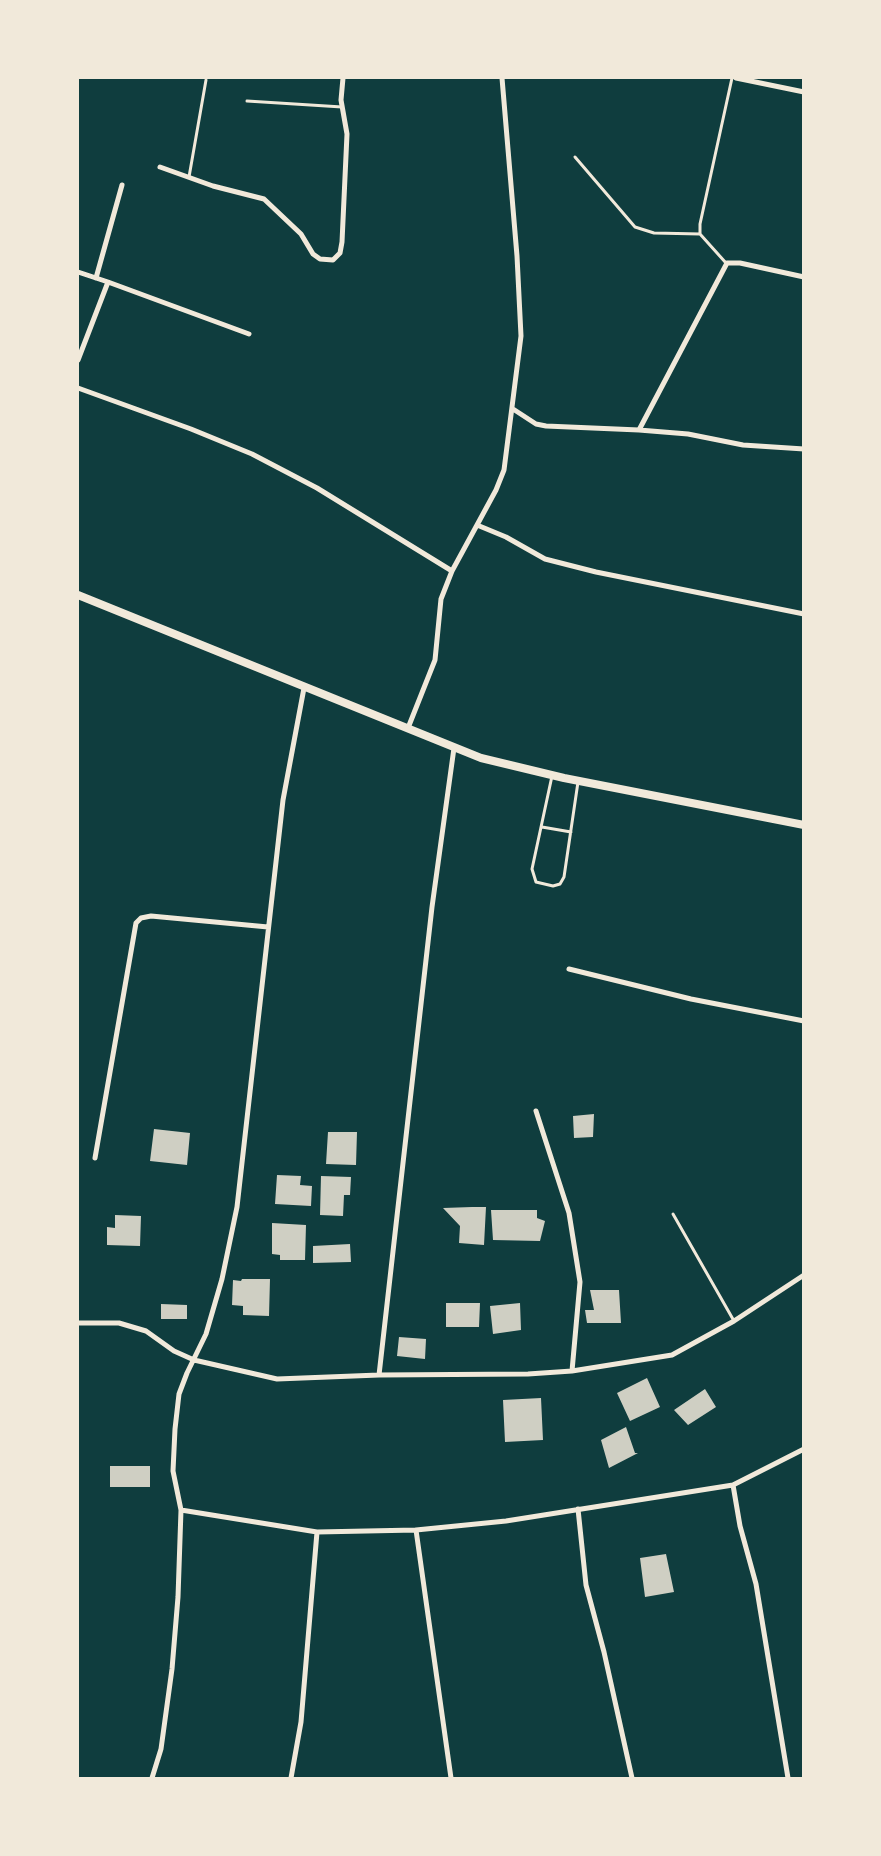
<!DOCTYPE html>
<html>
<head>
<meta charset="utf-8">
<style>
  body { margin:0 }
  #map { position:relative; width:881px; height:1856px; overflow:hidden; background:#0f3d3e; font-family:Karla,sans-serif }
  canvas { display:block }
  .frame { position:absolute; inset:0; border:79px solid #f1e9da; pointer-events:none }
</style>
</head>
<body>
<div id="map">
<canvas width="881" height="1856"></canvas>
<div class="frame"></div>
</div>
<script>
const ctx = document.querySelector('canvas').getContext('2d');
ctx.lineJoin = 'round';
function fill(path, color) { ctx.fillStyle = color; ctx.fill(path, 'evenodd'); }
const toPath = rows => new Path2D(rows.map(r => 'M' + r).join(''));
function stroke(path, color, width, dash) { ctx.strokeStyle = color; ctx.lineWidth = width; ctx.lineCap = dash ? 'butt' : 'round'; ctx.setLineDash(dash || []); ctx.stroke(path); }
const building = toPath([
  [594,1114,593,1137,574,1138,573,1116],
  [154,1129,190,1133,187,1165,150,1161],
  [328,1132,357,1132,356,1165,326,1164],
  [277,1175,301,1176,300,1185,312,1186,311,1206,275,1204],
  [321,1176,351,1177,350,1195,344,1195,343,1216,320,1215],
  [472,1207,486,1207,484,1245,459,1243,460,1226,443,1208],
  [491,1210,537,1210,537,1218,545,1221,540,1241,493,1240],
  [115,1215,141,1216,140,1246,107,1245,107,1227,115,1228],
  [272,1223,306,1225,305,1260,280,1260,280,1255,272,1254],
  [350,1244,351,1262,313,1263,313,1246],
  [242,1279,270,1279,269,1316,243,1315,243,1306,232,1305,233,1280,241,1281],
  [590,1290,619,1290,621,1323,587,1323,585,1310,594,1310],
  [446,1303,480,1303,479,1327,446,1327],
  [520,1303,521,1330,493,1334,490,1306],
  [161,1304,187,1305,187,1319,161,1319],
  [399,1337,426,1339,425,1359,397,1356],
  [647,1378,660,1407,630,1421,617,1393],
  [705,1389,716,1407,688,1425,674,1410],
  [541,1398,543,1440,505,1442,503,1400],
  [626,1427,635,1453,638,1453,609,1468,601,1440],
  [110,1466,150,1466,150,1487,110,1487],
  [666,1554,674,1592,645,1597,640,1558]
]);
const service = toPath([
  [247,101,342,107],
  [575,157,635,227,654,233,700,234],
  [189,177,206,80],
  [726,263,700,234,700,224,732,78],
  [552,776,532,869,536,882,553,886,560,884,564,877,578,782],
  [542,827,571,832],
  [673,1214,734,1321]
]);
const minor = toPath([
  [502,78,517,256,521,336,504,470,496,490,477,525,506,537,545,559,596,572,804,614],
  [736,78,804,92],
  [160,167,213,186,264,199,301,234,313,254,320,259,333,260,340,253,342,242,347,134,341,100,343,78],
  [78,272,108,282],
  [96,278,122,185],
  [78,360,108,282,249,334],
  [78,388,191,429,252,454,317,488,452,571],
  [513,409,536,424,546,426,639,430,688,434,743,445,804,449],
  [639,430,727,263,740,263,804,277],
  [408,728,435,660,441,599,452,571,477,525],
  [569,969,691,999,804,1021],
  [536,1111,569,1213,580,1282,572,1371],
  [95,1158,136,923,141,918,151,916,268,927],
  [78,1323,119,1323,146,1331,174,1351,194,1360,277,1379,379,1375,528,1374,572,1371,672,1355,734,1321,804,1275],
  [379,1375,432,907,454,748],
  [733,1485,740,1526,756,1584,788,1778],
  [578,1509,586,1585,604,1652,632,1778],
  [181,1510,317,1532,416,1530,506,1521,733,1485,804,1449],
  [416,1530,451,1778],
  [152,1778,161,1749,172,1669,178,1597,181,1510,173,1471,175,1429,179,1394,187,1373,206,1334,222,1279,237,1207,283,800,304,688],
  [291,1778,301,1722,317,1532]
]);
const tertiary = toPath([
  [78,595,481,758,564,778,804,825]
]);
fill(building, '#cfcfc3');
stroke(service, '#f1e9da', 3);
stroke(minor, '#f1e9da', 5);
stroke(tertiary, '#f1e9da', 8);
</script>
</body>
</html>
